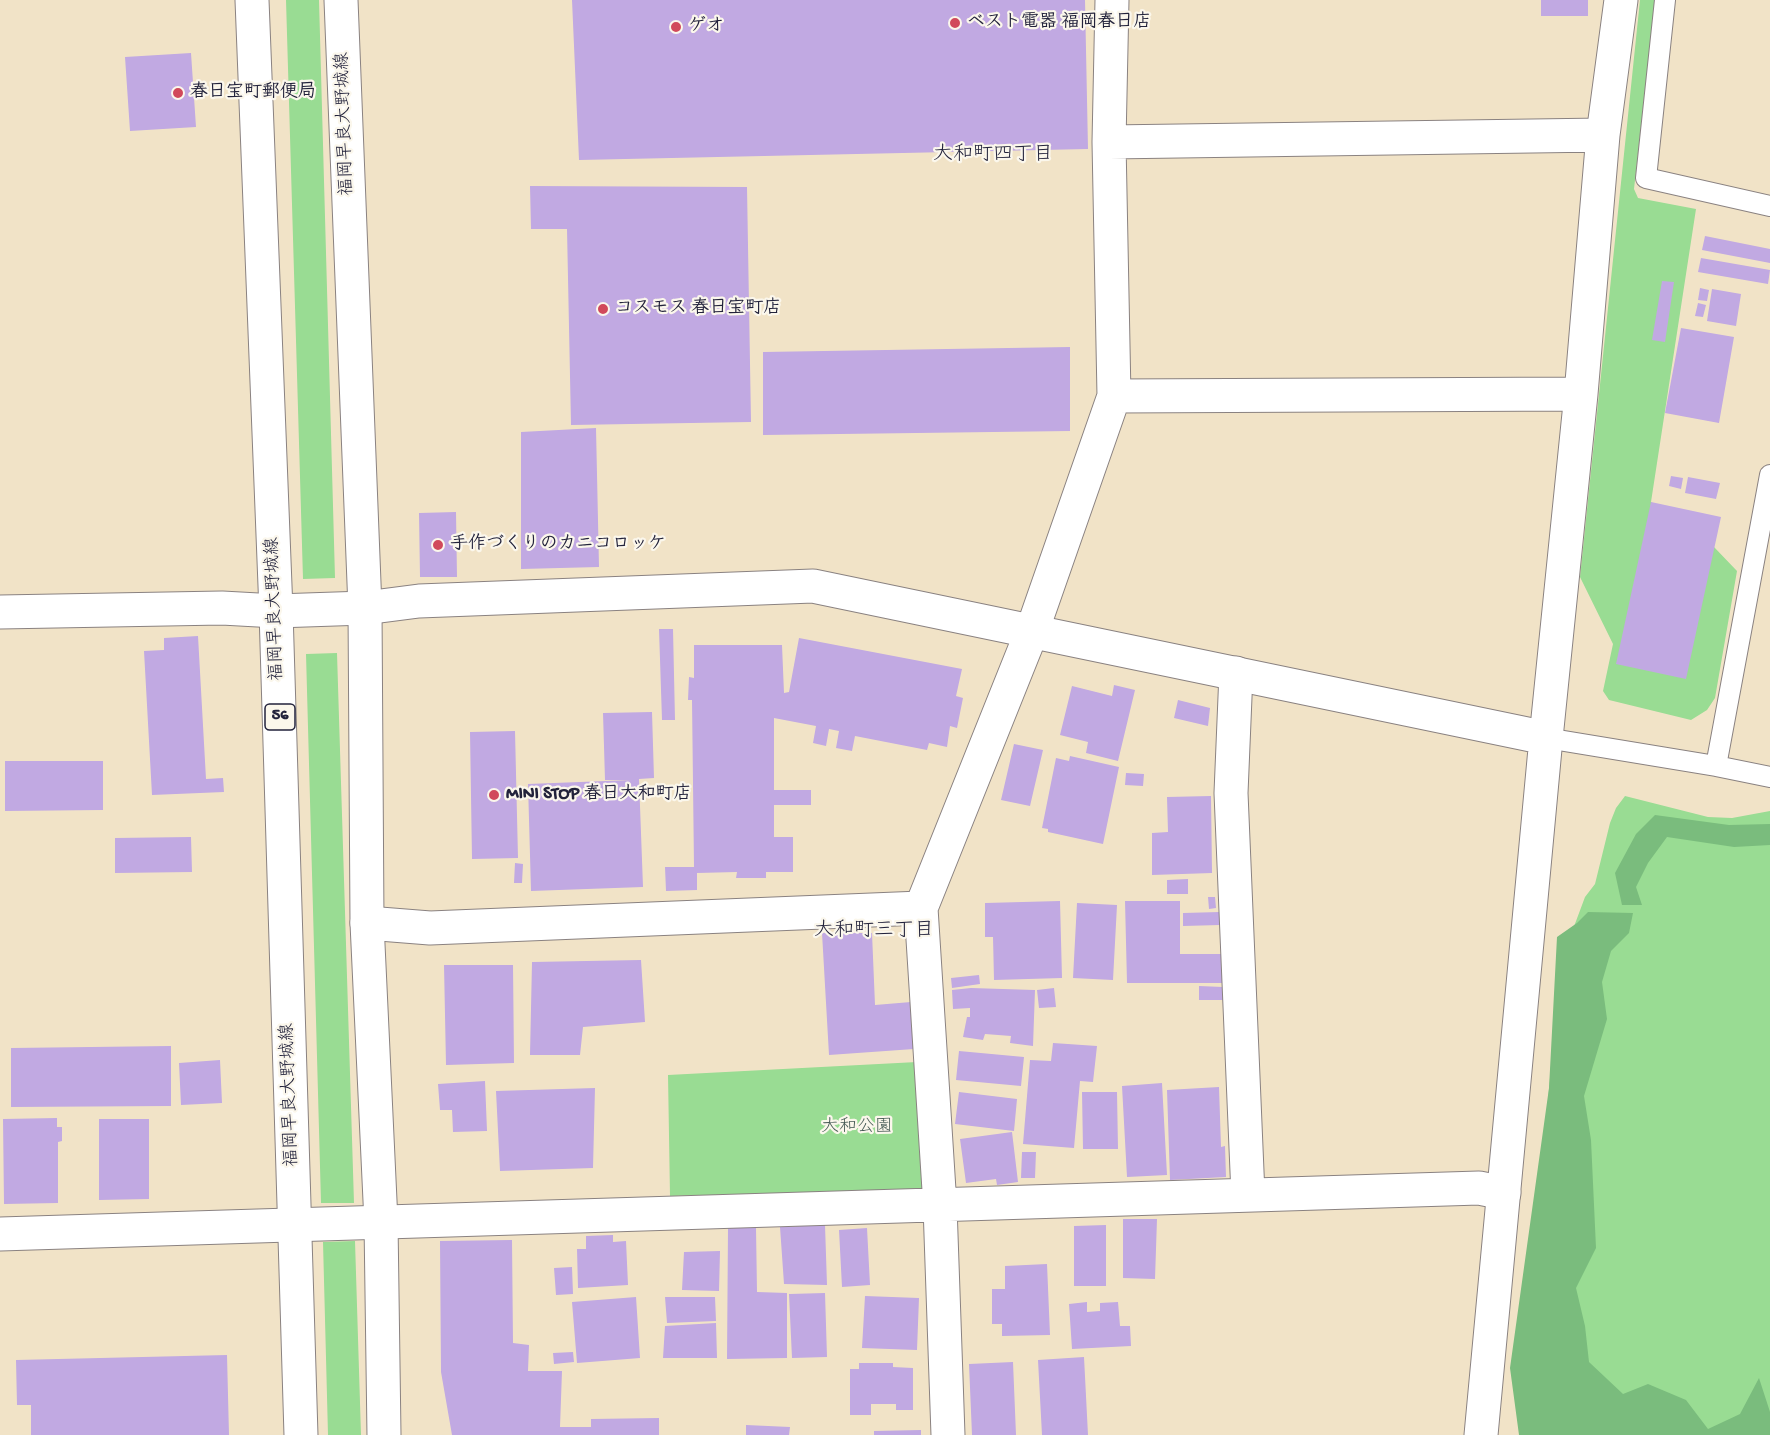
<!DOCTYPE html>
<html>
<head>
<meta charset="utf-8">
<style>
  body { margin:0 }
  canvas { display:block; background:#f1e3c7 }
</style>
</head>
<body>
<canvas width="1770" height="1435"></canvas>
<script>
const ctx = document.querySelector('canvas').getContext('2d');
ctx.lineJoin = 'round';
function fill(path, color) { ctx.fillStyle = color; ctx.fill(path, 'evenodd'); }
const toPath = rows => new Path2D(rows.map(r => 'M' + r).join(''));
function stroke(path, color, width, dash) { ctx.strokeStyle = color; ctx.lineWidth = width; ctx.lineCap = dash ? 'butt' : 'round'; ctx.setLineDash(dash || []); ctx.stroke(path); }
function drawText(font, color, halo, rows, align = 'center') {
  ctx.font = font + ' "Gochi Hand","Klee One",sans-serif'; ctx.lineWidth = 4.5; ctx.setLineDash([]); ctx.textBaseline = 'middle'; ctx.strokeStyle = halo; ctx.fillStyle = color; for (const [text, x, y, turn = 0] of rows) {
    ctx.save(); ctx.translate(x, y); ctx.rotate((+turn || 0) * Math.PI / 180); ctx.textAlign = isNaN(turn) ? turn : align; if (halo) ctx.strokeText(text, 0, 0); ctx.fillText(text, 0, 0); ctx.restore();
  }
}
const green = toPath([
  [286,0,319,0,335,578,303,579],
  [1640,0,1655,0,1634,189,1638,198,1696,209,1651,502,1714,547,1737,571,1715,698,1707,710,1691,720,1609,700,1603,691,1613,644,1580,577],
  [337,653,354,1203,321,1203,306,654],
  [1625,796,1708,817,1732,818,1770,811,1770,1435,1520,1419,1560,964,1585,897,1595,884,1610,823,1616,808],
  [917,1062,924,1190,670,1196,668,1075],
  [355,1241,361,1435,328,1435,323,1242]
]);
const forest = toPath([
  [1655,815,1729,825,1770,824,1770,845,1734,847,1667,837,1648,863,1636,887,1642,905,1622,905,1615,873,1636,834],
  [1588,912,1633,913,1629,933,1611,951,1602,982,1607,1019,1584,1096,1591,1140,1596,1248,1576,1288,1585,1326,1589,1362,1623,1394,1648,1384,1686,1400,1708,1429,1740,1414,1759,1378,1770,1412,1770,1435,1519,1435,1510,1368,1549,1088,1557,937,1577,923]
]);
const building = toPath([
  [572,0,1085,0,1088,149,579,160],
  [1541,0,1588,0,1588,16,1541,16],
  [191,53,196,127,130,131,125,57],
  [530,186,747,187,751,422,571,425,567,229,531,229],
  [1705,236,1770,249,1770,263,1702,250],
  [1701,258,1770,270,1768,284,1698,272],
  [1662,281,1674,282,1665,342,1652,340],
  [1700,288,1709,290,1707,301,1698,300],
  [1712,289,1741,294,1736,326,1707,321],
  [1698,303,1706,305,1703,317,1695,316],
  [1681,328,1734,337,1719,423,1665,413],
  [1070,347,1070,431,763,435,763,352],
  [596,428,599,567,521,569,521,432],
  [1671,476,1683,478,1681,489,1669,486],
  [1688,477,1720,483,1716,499,1685,493],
  [1651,502,1721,517,1686,679,1616,664],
  [456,512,457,577,420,577,419,513],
  [659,629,673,629,675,720,662,720],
  [198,636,206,779,223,778,224,792,152,795,144,651,164,650,164,638],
  [799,638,962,669,956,696,963,698,957,728,950,726,947,747,929,743,927,750,855,736,852,751,836,748,839,731,829,729,826,746,813,743,816,726,774,718,774,790,811,790,811,805,774,805,774,837,793,837,793,872,766,872,766,878,736,878,737,872,697,873,697,890,666,891,665,867,694,867,692,700,688,700,689,677,694,678,694,645,782,645,784,693,789,692],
  [1114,685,1135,690,1118,761,1086,753,1088,742,1060,735,1072,686,1112,696],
  [1178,700,1210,708,1208,726,1174,718],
  [652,712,654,778,639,779,643,887,531,891,528,784,632,780,605,780,603,713],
  [515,731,518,858,472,859,470,732],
  [1014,744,1043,750,1030,806,1001,800],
  [1070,756,1119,767,1103,844,1048,832,1048,829,1042,828,1056,758,1069,761],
  [5,761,103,761,103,810,5,811],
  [1126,773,1144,774,1143,786,1125,785],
  [1211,796,1212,873,1152,875,1152,833,1168,832,1167,797],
  [191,837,192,872,115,873,115,838],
  [515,863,523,864,522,883,514,883],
  [1188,879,1188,894,1167,894,1167,880],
  [1208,897,1215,897,1216,908,1209,909],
  [1060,901,1062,978,994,980,993,937,985,937,985,903],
  [1125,901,1180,901,1180,954,1222,954,1222,983,1127,983],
  [1077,903,1117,905,1113,980,1073,978],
  [1220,912,1220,925,1183,926,1183,913],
  [822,933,872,933,875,1005,911,1002,914,1049,829,1055],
  [641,960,645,1022,583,1027,580,1055,530,1055,532,962],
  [444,965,513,965,514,1063,446,1065],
  [979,975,980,984,952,988,951,978],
  [1199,986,1223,987,1223,1000,1199,1000],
  [971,988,1035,990,1033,1046,1010,1043,1011,1036,985,1034,983,1040,963,1037,967,1017,970,1017,970,1008,953,1009,952,990],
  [1054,988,1056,1007,1039,1008,1037,990],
  [1053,1043,1097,1046,1093,1082,1080,1081,1074,1148,1023,1144,1030,1060,1051,1061],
  [171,1046,171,1106,11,1107,11,1048],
  [959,1051,1024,1057,1021,1086,956,1080],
  [220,1060,222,1103,181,1105,179,1063],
  [485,1081,487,1131,453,1132,452,1110,440,1110,438,1084],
  [1162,1083,1167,1175,1127,1177,1122,1086],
  [1219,1087,1221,1147,1225,1146,1226,1177,1170,1180,1167,1090],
  [595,1088,593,1168,500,1171,496,1091],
  [959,1092,1017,1099,1014,1131,955,1124],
  [1082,1092,1117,1092,1118,1149,1083,1149],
  [57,1118,57,1127,62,1127,62,1141,58,1142,58,1203,4,1204,3,1119],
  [99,1119,149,1119,149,1199,99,1200],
  [1012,1132,1018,1182,997,1185,996,1179,966,1183,960,1139],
  [1022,1152,1036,1152,1035,1178,1021,1178],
  [1123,1219,1157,1219,1155,1279,1123,1278],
  [825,1225,827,1285,784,1284,780,1227],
  [1106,1225,1106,1286,1074,1286,1074,1226],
  [728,1228,756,1228,757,1292,787,1293,787,1358,727,1359],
  [867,1228,870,1285,842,1287,839,1230],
  [613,1235,613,1242,626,1241,628,1285,578,1288,577,1249,586,1249,586,1236],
  [512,1240,513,1343,529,1345,528,1371,562,1371,560,1427,591,1427,591,1419,659,1418,659,1435,452,1435,441,1372,440,1241],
  [720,1251,719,1291,682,1290,684,1252],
  [1047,1264,1050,1335,1002,1336,1002,1324,992,1324,992,1289,1005,1289,1005,1266],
  [572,1267,573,1294,556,1295,554,1268],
  [825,1293,827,1357,792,1358,789,1294],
  [865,1296,919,1298,917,1350,862,1348],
  [636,1297,640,1358,577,1363,572,1302],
  [665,1297,715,1297,716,1321,667,1323],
  [1087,1302,1087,1312,1100,1311,1100,1303,1118,1302,1120,1326,1130,1326,1131,1346,1072,1349,1069,1304],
  [716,1323,717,1358,663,1358,665,1326],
  [573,1352,574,1362,554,1364,553,1353],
  [227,1355,229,1435,31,1435,31,1405,17,1405,16,1360],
  [1084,1357,1088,1435,1042,1435,1038,1360],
  [1013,1362,1016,1435,972,1435,969,1364],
  [859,1363,893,1363,893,1367,913,1368,913,1410,896,1410,896,1404,871,1404,871,1415,850,1415,850,1369,859,1369],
  [746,1425,790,1427,789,1435,746,1435],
  [921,1430,921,1435,874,1435,874,1431]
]);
const lane = toPath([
  [1665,0,1646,178,1770,206],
  [1546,738,1716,766,1770,777],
  [1716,766,1770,475]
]);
const street = toPath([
  [1109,142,1603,135],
  [1114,396,1581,394],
  [0,612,222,608,276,611],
  [1236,673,1231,793,1248,1195],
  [1546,738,1581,394,1603,135,1621,0],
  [367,923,430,928,921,908],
  [0,1234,1479,1188,1504,1193],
  [948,1435,940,1206,921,908,1032,631,1114,396,1109,142,1112,0]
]);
const secondary = toPath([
  [276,611,365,608,419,601,813,586,1546,738,1481,1435]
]);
const primary = toPath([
  [252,0,276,611,301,1435],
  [341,0,365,608,367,923,381,1222,384,1435]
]);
const markers = [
  [955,23,6,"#d1495b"],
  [676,27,6,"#d1495b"],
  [178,93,6,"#d1495b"],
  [603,309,6,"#d1495b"],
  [438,545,6,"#d1495b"],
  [494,795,6,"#d1495b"]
];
const shields = [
  [280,717,30]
];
const shieldNames = [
  ["56",280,717]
];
const poiNames = [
  ["ベスト電器 福岡春日店",967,23],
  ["ゲオ",688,27],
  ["春日宝町郵便局",190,93],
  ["コスモス 春日宝町店",615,309],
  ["手作づくりのカニコロッケ",450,545],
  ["MINI STOP 春日大和町店",506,795]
];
const streetNames = [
  ["福岡早良大野城線",346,124,-92],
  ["福岡早良大野城線",276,609,-92],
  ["福岡早良大野城線",291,1095,-92]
];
const parkNames = [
  ["大和公園",857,1128]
];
const neighbourhoodNames = [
  ["大和町四丁目",993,156],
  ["大和町三丁目",874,932]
];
fill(green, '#99dc93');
fill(forest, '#7abc7d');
fill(building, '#c1a9e2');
stroke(lane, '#8a8281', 22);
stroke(street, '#8a8281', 35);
stroke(secondary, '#8a8281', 35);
stroke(primary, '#8a8281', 35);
stroke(lane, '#fff', 20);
stroke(street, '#fff', 33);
stroke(secondary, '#fff', 33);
stroke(primary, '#fff', 33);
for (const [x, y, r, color] of markers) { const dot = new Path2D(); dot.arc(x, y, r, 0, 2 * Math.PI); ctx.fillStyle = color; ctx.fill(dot); stroke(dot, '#fbf7ec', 2); }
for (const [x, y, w] of shields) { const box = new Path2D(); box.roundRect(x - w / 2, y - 13, w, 26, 4.5); ctx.fillStyle = '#fbf7ec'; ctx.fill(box); stroke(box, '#22223b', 1.5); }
drawText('bold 16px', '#22223b', null, shieldNames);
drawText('bold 18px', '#22223b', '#fbf7ec', poiNames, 'left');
drawText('18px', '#22223b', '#fbf7ec', streetNames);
drawText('18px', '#465a55', '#fbf7ec', parkNames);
drawText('20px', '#22223b', '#fbf7ec', neighbourhoodNames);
</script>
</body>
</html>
